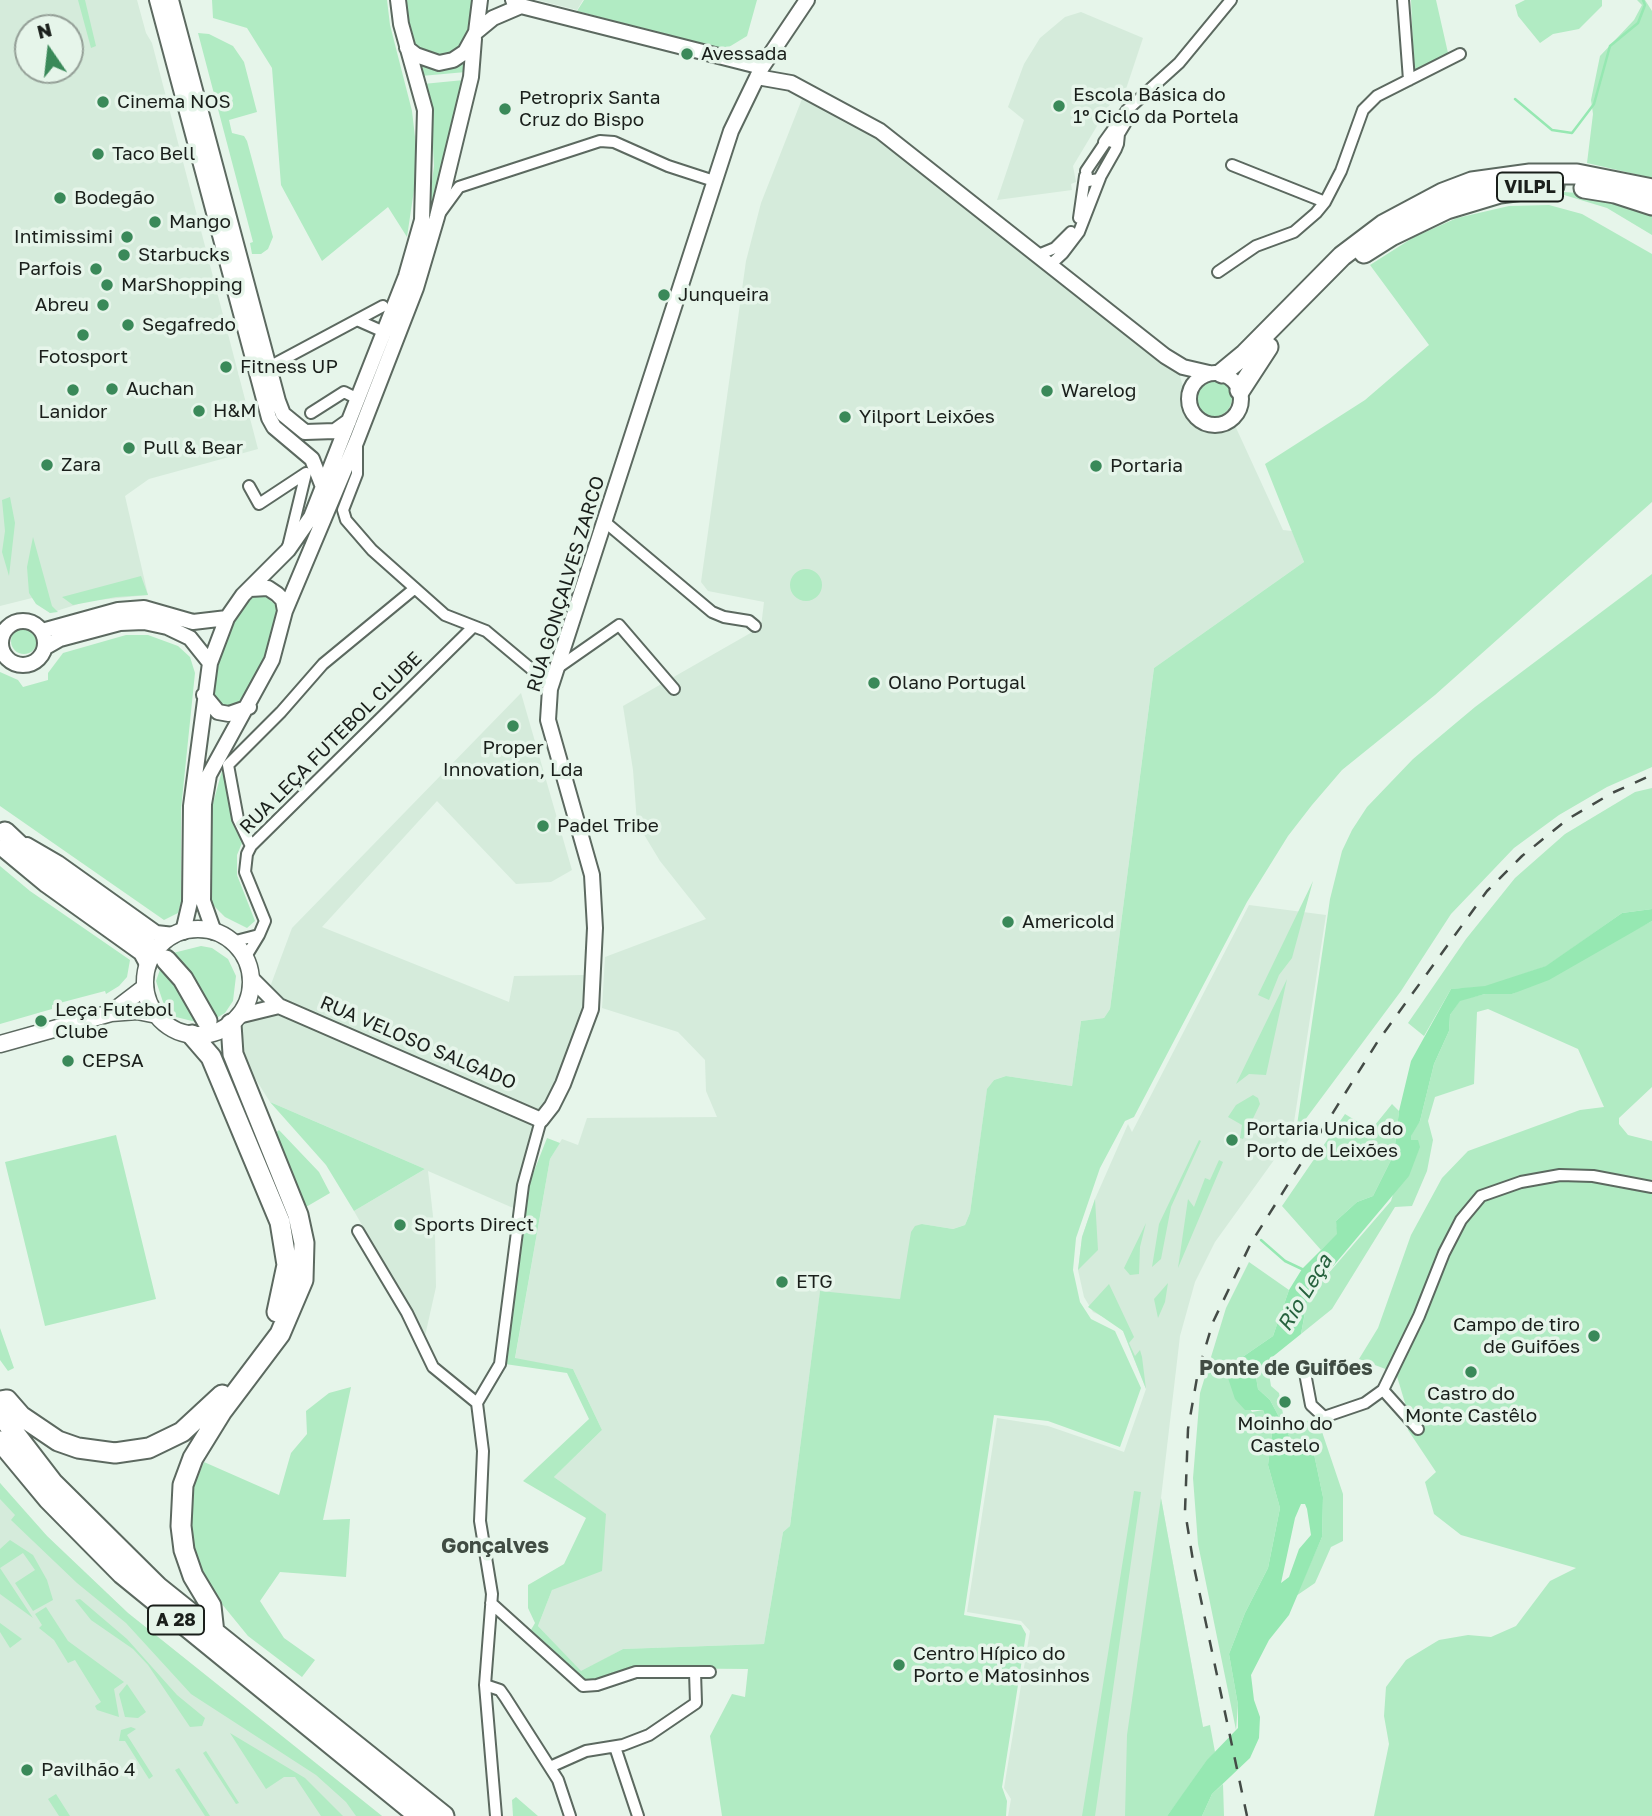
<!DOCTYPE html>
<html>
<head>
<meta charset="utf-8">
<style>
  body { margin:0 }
  #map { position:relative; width:1652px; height:1816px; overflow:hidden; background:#e6f5ea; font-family:"Golos Text",sans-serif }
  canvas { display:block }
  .north { position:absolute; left:14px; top:14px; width:70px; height:70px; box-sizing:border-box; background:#e6f5ea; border:2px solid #949f97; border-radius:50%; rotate:346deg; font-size:19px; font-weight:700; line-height:28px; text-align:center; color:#1a1f1b }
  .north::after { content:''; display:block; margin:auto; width:24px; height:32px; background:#3a8959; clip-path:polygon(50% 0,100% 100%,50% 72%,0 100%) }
</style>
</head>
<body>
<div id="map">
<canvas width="1652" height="1816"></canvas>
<div class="north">N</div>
</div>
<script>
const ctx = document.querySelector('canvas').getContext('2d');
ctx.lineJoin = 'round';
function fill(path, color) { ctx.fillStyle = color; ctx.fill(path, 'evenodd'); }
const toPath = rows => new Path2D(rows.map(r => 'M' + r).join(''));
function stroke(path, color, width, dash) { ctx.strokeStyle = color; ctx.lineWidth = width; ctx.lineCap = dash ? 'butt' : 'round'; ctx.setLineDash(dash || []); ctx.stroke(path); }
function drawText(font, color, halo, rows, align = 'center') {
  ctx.font = font + ' "Golos Text",sans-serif'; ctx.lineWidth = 7; ctx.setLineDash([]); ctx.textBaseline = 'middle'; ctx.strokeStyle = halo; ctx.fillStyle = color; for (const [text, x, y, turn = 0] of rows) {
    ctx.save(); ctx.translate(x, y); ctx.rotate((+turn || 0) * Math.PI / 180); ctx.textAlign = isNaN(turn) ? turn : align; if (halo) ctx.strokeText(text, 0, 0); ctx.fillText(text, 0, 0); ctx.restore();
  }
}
const built = toPath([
  [0,0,137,0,146,33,152,43,258,449,149,479,125,496,148,595,88,601,50,613,32,598,0,606],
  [28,28,70,28,70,70,28,70],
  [537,0,583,0,577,10],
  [1081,12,1143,38,1121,104,1112,101,1073,166,1076,182,1071,184,1072,190,997,200,1024,120,1008,107,1024,64,1040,38,1065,17],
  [802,99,853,127,880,131,1179,373,1189,407,1196,418,1214,425,1232,419,1283,530,1292,531,1304,562,1154,668,1110,1009,1104,1018,1081,1021,1072,1086,1006,1076,994,1080,987,1090,970,1213,965,1225,953,1229,922,1224,900,1299,820,1292,790,1526,783,1532,764,1644,623,1649,581,1672,538,1626,552,1590,605,1514,554,1477,602,1430,573,1369,515,1359,550,1159,562,1139,578,1145,587,1118,717,1117,706,1091,705,1060,678,1032,602,1008,605,957,706,919,660,861,637,823,633,770,623,706,761,627,764,602,708,591,701,582,746,261,761,203],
  [521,693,572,870,551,882,516,884,437,801,322,927,509,1002,514,976,585,975,597,1008,559,1112,541,1120,520,1211,428,1171,435,1234,436,1287,425,1336,354,1211,425,1169,270,1102,235,1046,236,1031,246,1019,260,1014,292,928],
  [1249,905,1326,915,1292,1135,1215,1242,1195,1282,1180,1336,1161,1498,1203,1727,1147,1816,1008,1816,1011,1799,1004,1788,1030,1631,1021,1621,967,1612,997,1418,1048,1426,1124,1452,1146,1389,1123,1331,1112,1321,1093,1312,1084,1297,1078,1270,1082,1237,1095,1199,1128,1124,1132,1132],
  [0,1483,47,1536,128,1613,382,1816,0,1816]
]);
const green = toPath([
  [78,0,85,0,96,46,91,48],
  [212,0,387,0,390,25,412,111,418,163,407,237,388,207,322,261,281,185,272,68,247,28,213,18],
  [405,0,472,0,468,39,462,48,441,58,419,50,411,39],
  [584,0,757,0,747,36,724,50,577,11],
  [1411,0,1436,0,1448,53,1414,71],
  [1525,0,1602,0,1602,6,1579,29,1553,34,1540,43,1518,16,1515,5],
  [1637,0,1645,0,1652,11,1652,178,1587,163,1593,114,1591,100,1600,56,1634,20,1642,5],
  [198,33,209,34,233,46,244,62,257,112,229,120,232,133,244,136,247,141,273,237,268,249,261,254,252,254,250,243,253,242],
  [469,57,466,72,421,76,416,63,441,69,453,67],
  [464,80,424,245,434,166,432,130,423,84],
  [1551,191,1590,194,1652,211,1652,235,1607,208],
  [1549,205,1582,214,1652,254,1652,502,1435,695,1342,770,1312,805,1288,836,1247,902,1134,1117,1125,1121,1100,1168,1076,1238,1073,1270,1080,1302,1091,1319,1115,1331,1141,1388,1120,1447,1048,1421,994,1415,964,1615,1021,1625,1026,1634,1002,1787,1007,1801,1006,1816,722,1816,710,1736,732,1694,745,1697,748,1669,635,1668,592,1682,585,1681,528,1635,535,1623,528,1608,528,1585,564,1564,586,1518,523,1481,589,1419,567,1373,505,1364,529,1184,547,1138,560,1143,550,1159,515,1358,573,1369,602,1430,554,1477,606,1514,602,1571,552,1590,538,1626,581,1671,623,1649,764,1644,783,1532,790,1526,820,1291,900,1299,911,1232,915,1226,922,1224,953,1229,965,1225,970,1213,987,1089,994,1080,1006,1076,1072,1086,1081,1021,1104,1018,1110,1009,1154,668,1304,562,1265,464,1365,400,1429,345,1370,265,1414,237,1457,218,1509,206],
  '1194 398a19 19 0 1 1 38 0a19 19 0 1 1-38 0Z',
  [10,497,15,523,9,576,2,552,5,531,2,500],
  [33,537,52,606,58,612,50,613,36,604,29,593,27,567],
  '790 585a16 16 0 1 1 32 0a16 16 0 1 1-32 0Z',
  [1652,574,1652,767,1607,787,1559,815,1514,848,1451,914,1401,991,1296,1132,1330,899,1342,851,1352,830,1367,807,1413,759,1475,707],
  [141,576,148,595,116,597,73,605,62,597],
  [263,594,278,607,269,646,247,695,239,705,226,708,216,703,212,693,214,671,236,616,251,596],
  '11 641a13 13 0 1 1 26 0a13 13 0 1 1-26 0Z',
  [126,635,148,635,178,646,190,657,195,673,181,809,181,903,178,913,164,920,0,806,0,672,18,680,23,687,48,680,48,673,63,653],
  [223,767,232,817,242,843,237,855,237,875,255,921,247,928,225,917,212,904,212,807],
  [1652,788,1652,909,1622,913,1547,966,1485,987,1451,989,1424,1036,1408,1023,1466,939,1515,878,1565,834,1635,792],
  [0,866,30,891,130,960,127,977,119,986,106,994,105,991,52,1005,52,1009,0,1024],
  [1313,881,1292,958,1279,975,1269,1000,1258,995],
  [1652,921,1652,1087,1619,1118,1619,1124,1628,1135,1652,1141,1652,1816,1374,1816,1389,1744,1384,1716,1386,1687,1406,1660,1439,1640,1468,1635,1491,1637,1516,1626,1550,1581,1576,1568,1461,1535,1434,1514,1425,1482,1436,1472,1408,1430,1405,1403,1396,1373,1359,1359,1378,1328,1411,1235,1442,1178,1468,1151,1580,1110,1604,1107,1578,1049,1488,1009,1477,1012,1474,1084,1435,1097,1428,1121,1433,1140,1427,1171,1412,1206,1395,1207,1332,1309,1301,1334,1308,1297,1391,1201,1413,1129,1420,1121,1434,1064,1449,1031,1450,1015,1460,1000,1485,994,1512,994],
  [201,946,212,948,228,959,236,976,233,1001,225,1013,213,1020,169,954],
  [162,964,200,1023,176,1017,164,1005,156,981],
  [1287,979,1266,1075,1249,1074,1236,1084],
  [1253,1095,1258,1098,1260,1104,1243,1139,1240,1138,1242,1125,1228,1117,1236,1105],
  [270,1102,425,1169,354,1211,326,1165],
  [1392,1104,1399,1111,1394,1154,1373,1196,1357,1202,1336,1221,1338,1234,1321,1250,1282,1206,1345,1114,1371,1130],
  [279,1130,319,1172,330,1193,306,1207,273,1135],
  [116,1135,156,1299,45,1326,5,1162],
  [1199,1140,1201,1141,1171,1207,1161,1259,1152,1267,1159,1224],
  [1219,1160,1223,1162,1178,1268,1188,1199,1194,1207,1205,1178,1210,1180],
  [1095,1199,1098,1250,1078,1270,1082,1237],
  [1146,1223,1140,1247,1139,1274,1130,1275,1124,1268],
  [1249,1262,1289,1290,1273,1336,1225,1369,1252,1412,1263,1410,1272,1434,1268,1465,1280,1508,1268,1568,1245,1613,1229,1654,1238,1705,1236,1730,1198,1544,1193,1478,1200,1393,1226,1308],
  [1168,1283,1165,1302,1158,1318,1154,1299],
  [1109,1284,1134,1337,1129,1343,1135,1356,1140,1350,1142,1357,1146,1389,1123,1331,1088,1307],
  [0,1328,14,1368,8,1371,0,1360],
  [1267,1361,1271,1386,1279,1393,1284,1419,1305,1430,1306,1421,1318,1420,1343,1494,1343,1541,1331,1547,1315,1583,1296,1596,1322,1537,1323,1497,1314,1454,1295,1447,1270,1400,1258,1389,1255,1371],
  [351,1387,323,1520,350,1519,346,1577,280,1572,260,1601,284,1638,315,1660,302,1677,248,1636,199,1576,191,1530,194,1486,204,1462,279,1495,291,1453,307,1434,306,1411,329,1393],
  [0,1483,47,1536,128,1613,382,1816,356,1816,346,1802,316,1775,191,1694,126,1623,77,1583,11,1520,15,1515,0,1499],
  [1134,1491,1141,1492,1095,1816,1082,1816],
  [1161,1498,1203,1727,1210,1725,1215,1752,1167,1816,1125,1816,1127,1735],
  [10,1540,33,1555,47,1580,53,1600,33,1611,15,1583,35,1570,23,1553,0,1568,33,1618,0,1594,0,1549],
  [80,1599,127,1639,177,1695,205,1718,202,1726,190,1727,148,1665,133,1649,91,1620,75,1600],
  [46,1607,68,1641,124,1682,114,1689,119,1717,97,1710,95,1706,101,1702,75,1660,68,1663,54,1640,39,1628,42,1625,35,1614],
  [0,1623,22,1639,10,1648,0,1632],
  [127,1684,146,1712,138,1718,125,1717,119,1694],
  [131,1727,136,1729,127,1735,153,1776,149,1779,125,1741,119,1741,121,1730],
  [230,1733,305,1778,343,1816,321,1816,295,1777,284,1777,266,1789],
  [206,1751,239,1803,236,1804,203,1753],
  [179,1768,210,1816,205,1816,175,1770],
  [1223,1784,1224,1816,1202,1816,1212,1794],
  [56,1794,70,1816,59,1816,48,1799],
  [516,1797,538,1816,513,1816,512,1800]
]);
const water = toPath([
  [1652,909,1652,921,1549,980,1512,994,1485,994,1460,1001,1450,1015,1449,1031,1434,1064,1420,1121,1411,1136,1411,1140,1418,1140,1420,1147,1409,1176,1308,1296,1301,1334,1255,1371,1258,1389,1270,1400,1295,1447,1314,1454,1323,1497,1322,1537,1289,1615,1269,1640,1251,1675,1254,1700,1260,1717,1259,1738,1250,1758,1212,1794,1202,1816,1167,1816,1207,1760,1238,1728,1238,1705,1229,1654,1245,1613,1268,1568,1280,1508,1268,1465,1272,1434,1263,1410,1245,1410,1235,1399,1225,1369,1273,1336,1289,1290,1302,1269,1337,1234,1336,1221,1357,1202,1373,1196,1394,1154,1399,1111,1411,1061,1451,989,1485,986,1546,966,1622,913],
  [1301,1504,1305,1504,1307,1509,1311,1535,1299,1549,1289,1577,1281,1583,1295,1518]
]);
const stream = toPath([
  [1515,99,1552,130,1572,133,1594,104,1610,46,1638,23,1645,5,1643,0],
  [1261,1240,1285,1261,1304,1270]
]);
const highwayTunnel = toPath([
  [145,942,166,960],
  [207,1021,218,1048]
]);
const street = toPath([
  [1403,0,1409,80],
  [1107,140,1118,144,1116,149,1099,179,1088,181,1086,171,1107,140],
  [1104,142,1127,110,1179,63,1231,0],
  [1118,144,1119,134,1131,114],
  [1232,165,1325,202],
  [440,213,459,187,600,141,614,142,668,166,714,181],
  [1079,218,1085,176],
  [1038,255,1055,248,1071,232],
  [1050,265,1063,253,1079,232,1100,178],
  [1218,272,1256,246,1294,232,1316,213,1325,202,1341,171,1363,110,1377,96,1460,54],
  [357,320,384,332],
  [269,367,383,306],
  [311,413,344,392,358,399],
  [357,444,357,474,343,510,346,520,372,550,445,615,486,631,535,672,553,680],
  [249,486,259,504,306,473,288,547],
  [605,522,712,612,724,617,749,621,755,626],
  [556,669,619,625,674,689],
  [251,846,238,819,228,765,281,712,323,664,414,589],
  [259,935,265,921,245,872,247,854,251,846,473,627],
  [232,942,259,935,245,958],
  [358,1231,407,1313,433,1367,477,1403],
  [1305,1373,1311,1405,1324,1417,1365,1403,1383,1390,1419,1316,1444,1253,1461,1220,1481,1196,1521,1182,1560,1175,1593,1176,1652,1187],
  [1383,1390,1418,1429],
  [491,1603,583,1686,597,1685,636,1672,710,1672],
  [485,1685,500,1690,505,1697,558,1780,570,1816],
  [615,1747,638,1816],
  [550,1767,586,1751,623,1745,649,1735,696,1703,695,1672],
  [496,1816,485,1685,492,1594,480,1521,483,1451,477,1403,500,1364,523,1185,541,1120]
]);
const secondary = toPath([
  [157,0,269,418,274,427,312,459,323,487],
  [171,0,278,401,283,414,305,432,335,431,349,421],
  [513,0,521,6,762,67],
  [476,32,493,18,521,6],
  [407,48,416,55,439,63,453,60,465,52,476,32,480,0],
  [757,77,791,83,880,131,1165,356,1183,367,1209,373],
  '1189 399a26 26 0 1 1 52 0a26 26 0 1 1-52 0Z',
  [250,589,268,588,277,594,283,600,285,611],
  '1 643a22 22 0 1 1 44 0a22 22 0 1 1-44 0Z',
  [42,631,118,610,144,608,193,622,227,618],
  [46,647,60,639,120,623,144,622,167,627,190,638,210,663],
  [204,695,218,712,229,714,249,707],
  [27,845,58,863,156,933,174,935],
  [0,847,46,885,141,953,148,966],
  [183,932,190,902,191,806,210,663,227,618,243,595,288,550,311,517,406,276,422,220,425,110,401,24,398,0],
  [214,932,203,901,204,804,209,775,272,660,285,611,357,440,416,288,437,217,471,77,474,39],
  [251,978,279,1006,541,1120,552,1106,563,1084,591,1009,595,928,592,875,548,720,550,689,731,131,762,67,807,0],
  [238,1016,279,1006]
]);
const primary = toPath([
  '145 982a53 53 0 1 1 106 0a53 53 0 1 1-106 0Z',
  [111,1013,145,987],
  [0,1044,111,1013,137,1011,157,1015]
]);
const highway = toPath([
  [1584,188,1615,193,1652,205],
  [1364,253,1391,236,1447,209,1500,193,1554,186],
  [1222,373,1245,354,1342,256,1383,225,1443,193,1472,182,1530,174,1577,174,1652,189],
  [1240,390,1268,347],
  [5,832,55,879,145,942],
  [166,960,183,979,207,1021],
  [192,1035,211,1057,280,1222,287,1265,277,1312],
  [0,1401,7,1400,21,1416,58,1441,78,1448,115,1453,149,1448,182,1432,222,1395],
  [0,1414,53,1483,158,1587,444,1816],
  [0,1441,48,1499,122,1574,419,1816],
  [214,1633,211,1606,193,1576,184,1550,181,1526,183,1485,193,1458,222,1411,280,1334,303,1280,304,1243,298,1215,233,1054,231,1024]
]);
const rail = toPath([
  [1247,1816,1194,1567,1185,1511,1188,1429,1198,1372,1213,1322,1251,1243,1378,1041,1487,891,1522,856,1568,819,1612,793,1652,775]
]);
const markers = [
  [687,54,7,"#3a8959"],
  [103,102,7,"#3a8959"],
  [1059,106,7,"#3a8959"],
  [505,109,7,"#3a8959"],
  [98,154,7,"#3a8959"],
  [60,198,7,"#3a8959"],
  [155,222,7,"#3a8959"],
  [127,237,7,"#3a8959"],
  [124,255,7,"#3a8959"],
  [96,269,7,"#3a8959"],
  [107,285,7,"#3a8959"],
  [664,295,7,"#3a8959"],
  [103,305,7,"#3a8959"],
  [128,325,7,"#3a8959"],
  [83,335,7,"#3a8959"],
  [226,367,7,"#3a8959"],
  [112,389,7,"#3a8959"],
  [73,390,7,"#3a8959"],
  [1047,391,7,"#3a8959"],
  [199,411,7,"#3a8959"],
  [845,417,7,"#3a8959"],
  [129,448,7,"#3a8959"],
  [47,465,7,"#3a8959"],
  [1096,466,7,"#3a8959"],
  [874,683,7,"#3a8959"],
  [513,726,7,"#3a8959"],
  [543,826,7,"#3a8959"],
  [1008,922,7,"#3a8959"],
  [41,1021,7,"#3a8959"],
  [68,1061,7,"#3a8959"],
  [1232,1140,7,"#3a8959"],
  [400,1225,7,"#3a8959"],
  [782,1282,7,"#3a8959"],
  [1594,1336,7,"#3a8959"],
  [1471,1372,7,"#3a8959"],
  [1285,1402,7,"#3a8959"],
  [899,1665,7,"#3a8959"],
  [27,1770,7,"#3a8959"]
];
const shields = [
  [1530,187,66],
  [176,1620,56]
];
const shieldNames = [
  ["VILPL",1530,187],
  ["A 28",176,1620]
];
const poiNames = [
  ["Avessada",701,54],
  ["Escola Básica do",1073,95],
  ["1º Ciclo da Portela",1073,117],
  ["Petroprix Santa",519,98],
  ["Cruz do Bispo",519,120],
  ["Cinema NOS",117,102],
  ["Taco Bell",112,154],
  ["Bodegão",74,198],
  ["Mango",169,222],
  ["Intimissimi",113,237,"right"],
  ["Starbucks",138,255],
  ["Parfois",82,269,"right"],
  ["MarShopping",121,285],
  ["Junqueira",678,295],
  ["Abreu",89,305,"right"],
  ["Segafredo",142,325],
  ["Fotosport",83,357,"center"],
  ["Fitness UP",240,367],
  ["Auchan",126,389],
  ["Warelog",1061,391],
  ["H&M",213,411],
  ["Lanidor",73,412,"center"],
  ["Yilport Leixões",859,417],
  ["Pull & Bear",143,448],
  ["Zara",61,465],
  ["Portaria",1110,466],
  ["Olano Portugal",888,683],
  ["Proper",513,748,"center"],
  ["Innovation, Lda",513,770,"center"],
  ["Padel Tribe",557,826],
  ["Americold",1022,922],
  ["Leça Futebol",55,1010],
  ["Clube",55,1032],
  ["CEPSA",82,1061],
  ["Portaria Unica do",1246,1129],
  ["Porto de Leixões",1246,1151],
  ["Sports Direct",414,1225],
  ["ETG",796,1282],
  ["Campo de tiro",1580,1325,"right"],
  ["de Guifões",1580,1347,"right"],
  ["Castro do",1471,1394,"center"],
  ["Monte Castêlo",1471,1416,"center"],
  ["Moinho do",1285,1424,"center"],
  ["Castelo",1285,1446,"center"],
  ["Centro Hípico do",913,1654],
  ["Porto e Matosinhos",913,1676],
  ["Pavilhão 4",41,1770]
];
const streetNames = [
  ["RUA GONÇALVES ZARCO",566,584,-73],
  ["RUA LEÇA FUTEBOL CLUBE",331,743,-45],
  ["RUA VELOSO SALGADO",418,1043,23]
];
const waterNames = [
  ["Rio Leça",1305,1293,-59]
];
const neighbourhoodNames = [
  ["Ponte de Guifões",1286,1368],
  ["Gonçalves",495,1546]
];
fill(built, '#d5ebdb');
fill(green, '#b1ebc3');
fill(water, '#96e8b2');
stroke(stream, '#96e8b2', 2.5);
stroke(highwayTunnel, '#bdcac1', 19, [19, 10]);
stroke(street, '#5c6960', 14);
stroke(secondary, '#5c6960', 18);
stroke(primary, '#5c6960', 19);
stroke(highway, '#5c6960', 23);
stroke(street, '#fff', 10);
stroke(secondary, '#fff', 14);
stroke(primary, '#fff', 16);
stroke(highway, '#fff', 19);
stroke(rail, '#444b46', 2.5, [12, 12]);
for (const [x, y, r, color] of markers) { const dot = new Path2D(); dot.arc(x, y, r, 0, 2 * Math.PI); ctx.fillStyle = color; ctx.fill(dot); stroke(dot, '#e6f5ea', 2.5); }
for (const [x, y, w] of shields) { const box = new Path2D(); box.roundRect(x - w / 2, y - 14.5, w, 29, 5); ctx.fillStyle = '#e6f5ea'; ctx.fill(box); stroke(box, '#1a1f1b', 2); }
drawText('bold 18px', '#1a1f1b', null, shieldNames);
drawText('19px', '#1a1f1b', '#e6f5ea', poiNames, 'left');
drawText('19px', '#1a1f1b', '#e6f5ea', streetNames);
drawText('italic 21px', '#27623e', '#e6f5ea', waterNames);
drawText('bold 21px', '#404c43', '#e6f5ea', neighbourhoodNames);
</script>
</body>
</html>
